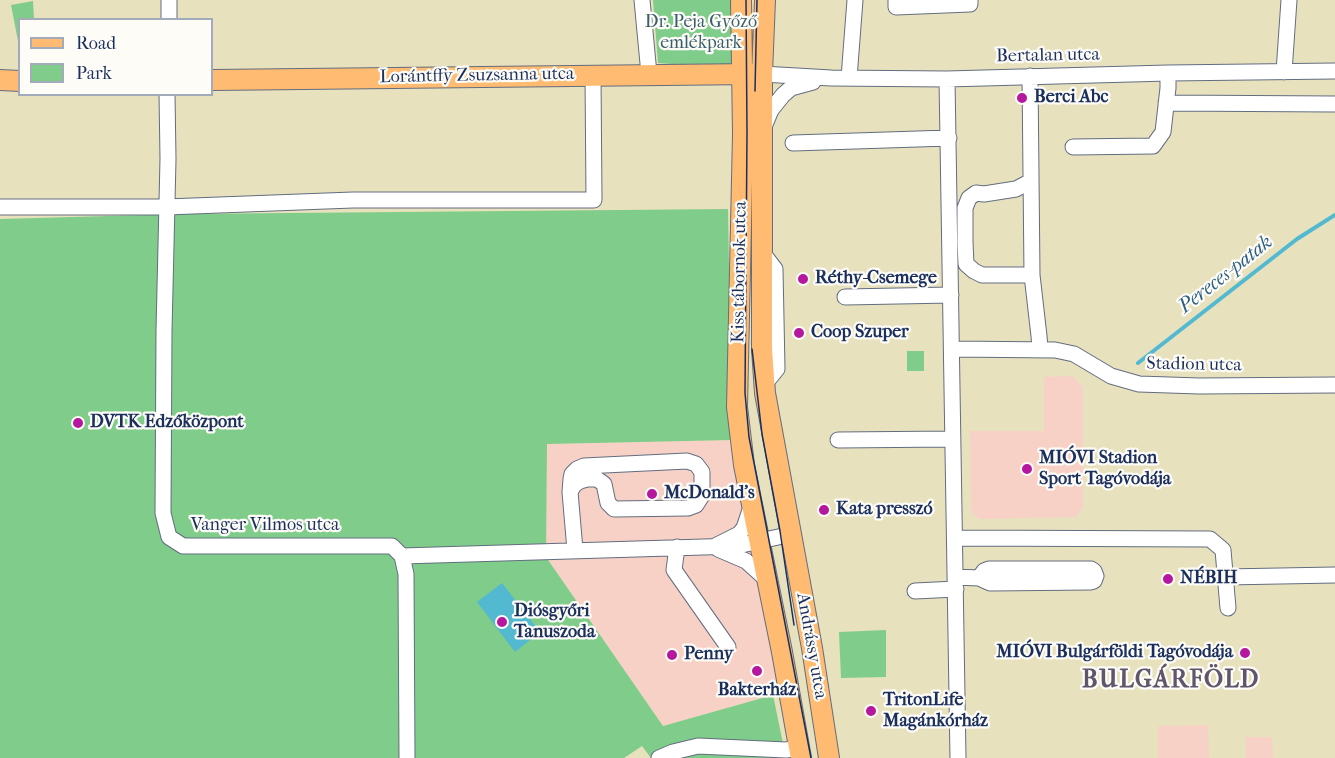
<!DOCTYPE html>
<html>
<head>
<meta charset="utf-8">
<style>
  body { margin:0 }
  #map { position:relative; width:1335px; height:758px; overflow:hidden; background:#e8e1be; font-family:"IM FELL French Canon",serif }
  canvas { display:block }
  .legend { position:absolute; left:18px; top:18px; width:195px; height:78px; box-sizing:border-box; background:#fdfcf7; border:2px solid #a3aaba; margin:0; padding:8px 10px; list-style:none; font-size:18px; color:#1b2f5e }
  .legend li { display:flex; align-items:center; gap:12px; height:30px }
  .legend b { width:30px; border:2px solid #a3aaba }
</style>
</head>
<body>
<div id="map">
<canvas width="1335" height="758"></canvas>
<ul class="legend">
<li><b style="height:8px;background:#febb71"></b>Road</li>
<li><b style="height:16px;background:#80cc8a"></b>Park</li>
</ul>
</div>
<script>
const ctx = document.querySelector('canvas').getContext('2d');
ctx.lineJoin = 'round';
function fill(path, color) { ctx.fillStyle = color; ctx.fill(path, 'evenodd'); }
const toPath = rows => new Path2D(rows.map(r => 'M' + r).join(''));
function stroke(path, color, width, dash) { ctx.strokeStyle = color; ctx.lineWidth = width; ctx.lineCap = dash ? 'butt' : 'round'; ctx.setLineDash(dash || []); ctx.stroke(path); }
function drawText(font, color, halo, rows, align = 'center') {
  ctx.font = font + ' "IM FELL French Canon",serif'; ctx.lineWidth = 4.5; ctx.setLineDash([]); ctx.textBaseline = 'middle'; ctx.strokeStyle = halo; ctx.fillStyle = color; for (const [text, x, y, turn = 0] of rows) {
    ctx.save(); ctx.translate(x, y); ctx.rotate((+turn || 0) * Math.PI / 180); ctx.textAlign = isNaN(turn) ? turn : align; if (halo) ctx.strokeText(text, 0, 0); ctx.fillText(text, 0, 0); ctx.restore();
  }
}
const built = toPath([
  [1073,376,1083,387,1083,507,1076,517,980,519,971,513,970,431,1044,431,1044,377],
  [732,440,781,692,663,726,546,557,547,444],
  [1208,725,1209,758,1158,758,1158,726],
  [1246,737,1272,737,1273,758,1246,758]
]);
const green = toPath([
  [653,0,736,0,735,69,658,63],
  [33,1,34,19,20,20,19,46,11,5],
  [728,209,732,440,547,444,546,557,663,726,773,695,786,758,651,758,642,746,624,758,0,758,0,219,181,214],
  [907,351,924,351,924,371,907,371],
  [886,630,886,677,841,678,839,632]
]);
const water = toPath([
  [502,583,540,632,515,652,477,602]
]);
const stream = toPath([
  [1138,363,1297,239,1335,215]
]);
const minor = toPath([
  [642,0,649,74],
  [896,0,896,7,970,4,970,0],
  [169,20,169,0],
  [1284,72,1289,0],
  [762,74,831,78,947,79,1168,73,1335,71],
  [1030,76,1032,275,1039,336,1040,349],
  [849,78,855,0],
  [947,79,958,758],
  [167,94,168,159,164,331,163,513,169,537,183,546,392,546,402,556,406,574,407,758],
  [1166,103,1335,104],
  [764,127,771,110,783,95,791,88,813,82],
  [793,143,949,138],
  [1073,147,1153,146,1163,132,1168,88,1168,73],
  [1031,181,1016,189,984,194,976,193,969,198,965,208,965,242,966,264,974,271,982,275,1032,275],
  [0,207,166,207,353,200,594,200,593,75],
  [762,252,775,269,777,369,764,385],
  [845,297,951,295],
  [952,349,1055,350,1074,354,1111,376,1139,384,1199,386,1335,385],
  [838,440,953,439],
  [570,492,574,485,580,481,587,479,597,479,604,484,608,503,614,509,688,508,696,505,701,497,702,491,702,472,696,464,687,461,584,466,577,469,572,474,571,479,570,492,575,550],
  [955,538,1210,539,1223,550,1228,608],
  [717,545,739,534,744,528,752,504],
  [677,547,674,570,728,647],
  [718,549,746,561,767,580],
  [402,556,737,546,792,534],
  [956,577,979,578,990,583,1091,582,1094,581,1096,576,1094,571,1091,569,989,569,984,571,979,578],
  [1225,577,1335,575],
  [915,591,956,589],
  [659,758,673,752,698,746,786,750,799,748]
]);
const major = toPath([
  [741,0,743,134,737,407,744,465,782,652,801,758],
  [765,0,762,74,762,349,765,393,812,648,829,758],
  [0,80,20,81],
  [212,80,753,74]
]);
const tram = toPath([
  [746,0,747,133,745,393,749,437,811,758],
  [755,91,757,0],
  [752,349,762,434,780,531,794,625]
]);
const markers = [
  [1022,98,6,"#b5179e"],
  [803,279,6,"#b5179e"],
  [799,333,6,"#b5179e"],
  [78,423,6,"#b5179e"],
  [1027,469,6,"#b5179e"],
  [652,494,6,"#b5179e"],
  [824,510,6,"#b5179e"],
  [1168,579,6,"#b5179e"],
  [502,622,6,"#b5179e"],
  [1245,653,6,"#b5179e"],
  [672,655,6,"#b5179e"],
  [757,671,6,"#b5179e"],
  [871,711,6,"#b5179e"]
];
const parkNames = [
  ["Dr. Peja Győző",701,23],
  ["emlékpark",701,44]
];
const streetNames = [
  ["Bertalan utca",1048,56,-1],
  ["Lorántffy Zsuzsanna utca",477,76,-1],
  ["Kiss tábornok utca",740,272,-89],
  ["Stadion utca",1194,365,1],
  ["Vanger Vilmos utca",265,526],
  ["Andrássy utca",811,646,80]
];
const poiNames = [
  ["Berci Abc",1034,98],
  ["Réthy-Csemege",815,279],
  ["Coop Szuper",811,333],
  ["DVTK Edzőközpont",90,423],
  ["MIÓVI Stadion",1039,459],
  ["Sport Tagóvodája",1039,480],
  ["McDonald's",664,494],
  ["Kata presszó",836,510],
  ["NÉBIH",1180,579],
  ["Diósgyőri",514,612],
  ["Tanuszoda",514,633],
  ["MIÓVI Bulgárföldi Tagóvodája",1233,653,"right"],
  ["Penny",684,655],
  ["Bakterház",757,691,"center"],
  ["TritonLife",883,701],
  ["Magánkórház",883,722]
];
const waterNames = [
  ["Pereces-patak",1226,275,-38]
];
const districtNames = [
  ["BULGÁRFÖLD",1171,681]
];
fill(built, '#f7d1c6');
fill(green, '#80cc8a');
fill(water, '#52b9d1');
stroke(stream, '#52b9d1', 4);
stroke(minor, '#636d80', 17);
stroke(major, '#636d80', 22);
stroke(minor, '#fff', 15);
stroke(major, '#febb71', 20);
stroke(tram, '#1b2f5e', 1.5);
for (const [x, y, r, color] of markers) { const dot = new Path2D(); dot.arc(x, y, r, 0, 2 * Math.PI); ctx.fillStyle = color; ctx.fill(dot); stroke(dot, '#fdfcf7', 2); }
drawText('18px', '#395e6b', '#fdfcf7', parkNames);
drawText('18px', '#1b2f5e', '#fdfcf7', streetNames);
drawText('bold 18px', '#1b2f5e', '#fdfcf7', poiNames, 'left');
drawText('italic 20px', '#2e5f86', '#fdfcf7', waterNames);
ctx.letterSpacing = '1.5px';
drawText('bold 24px', '#5f556c', '#fdfcf7', districtNames);
ctx.letterSpacing = '0px';
</script>
</body>
</html>
